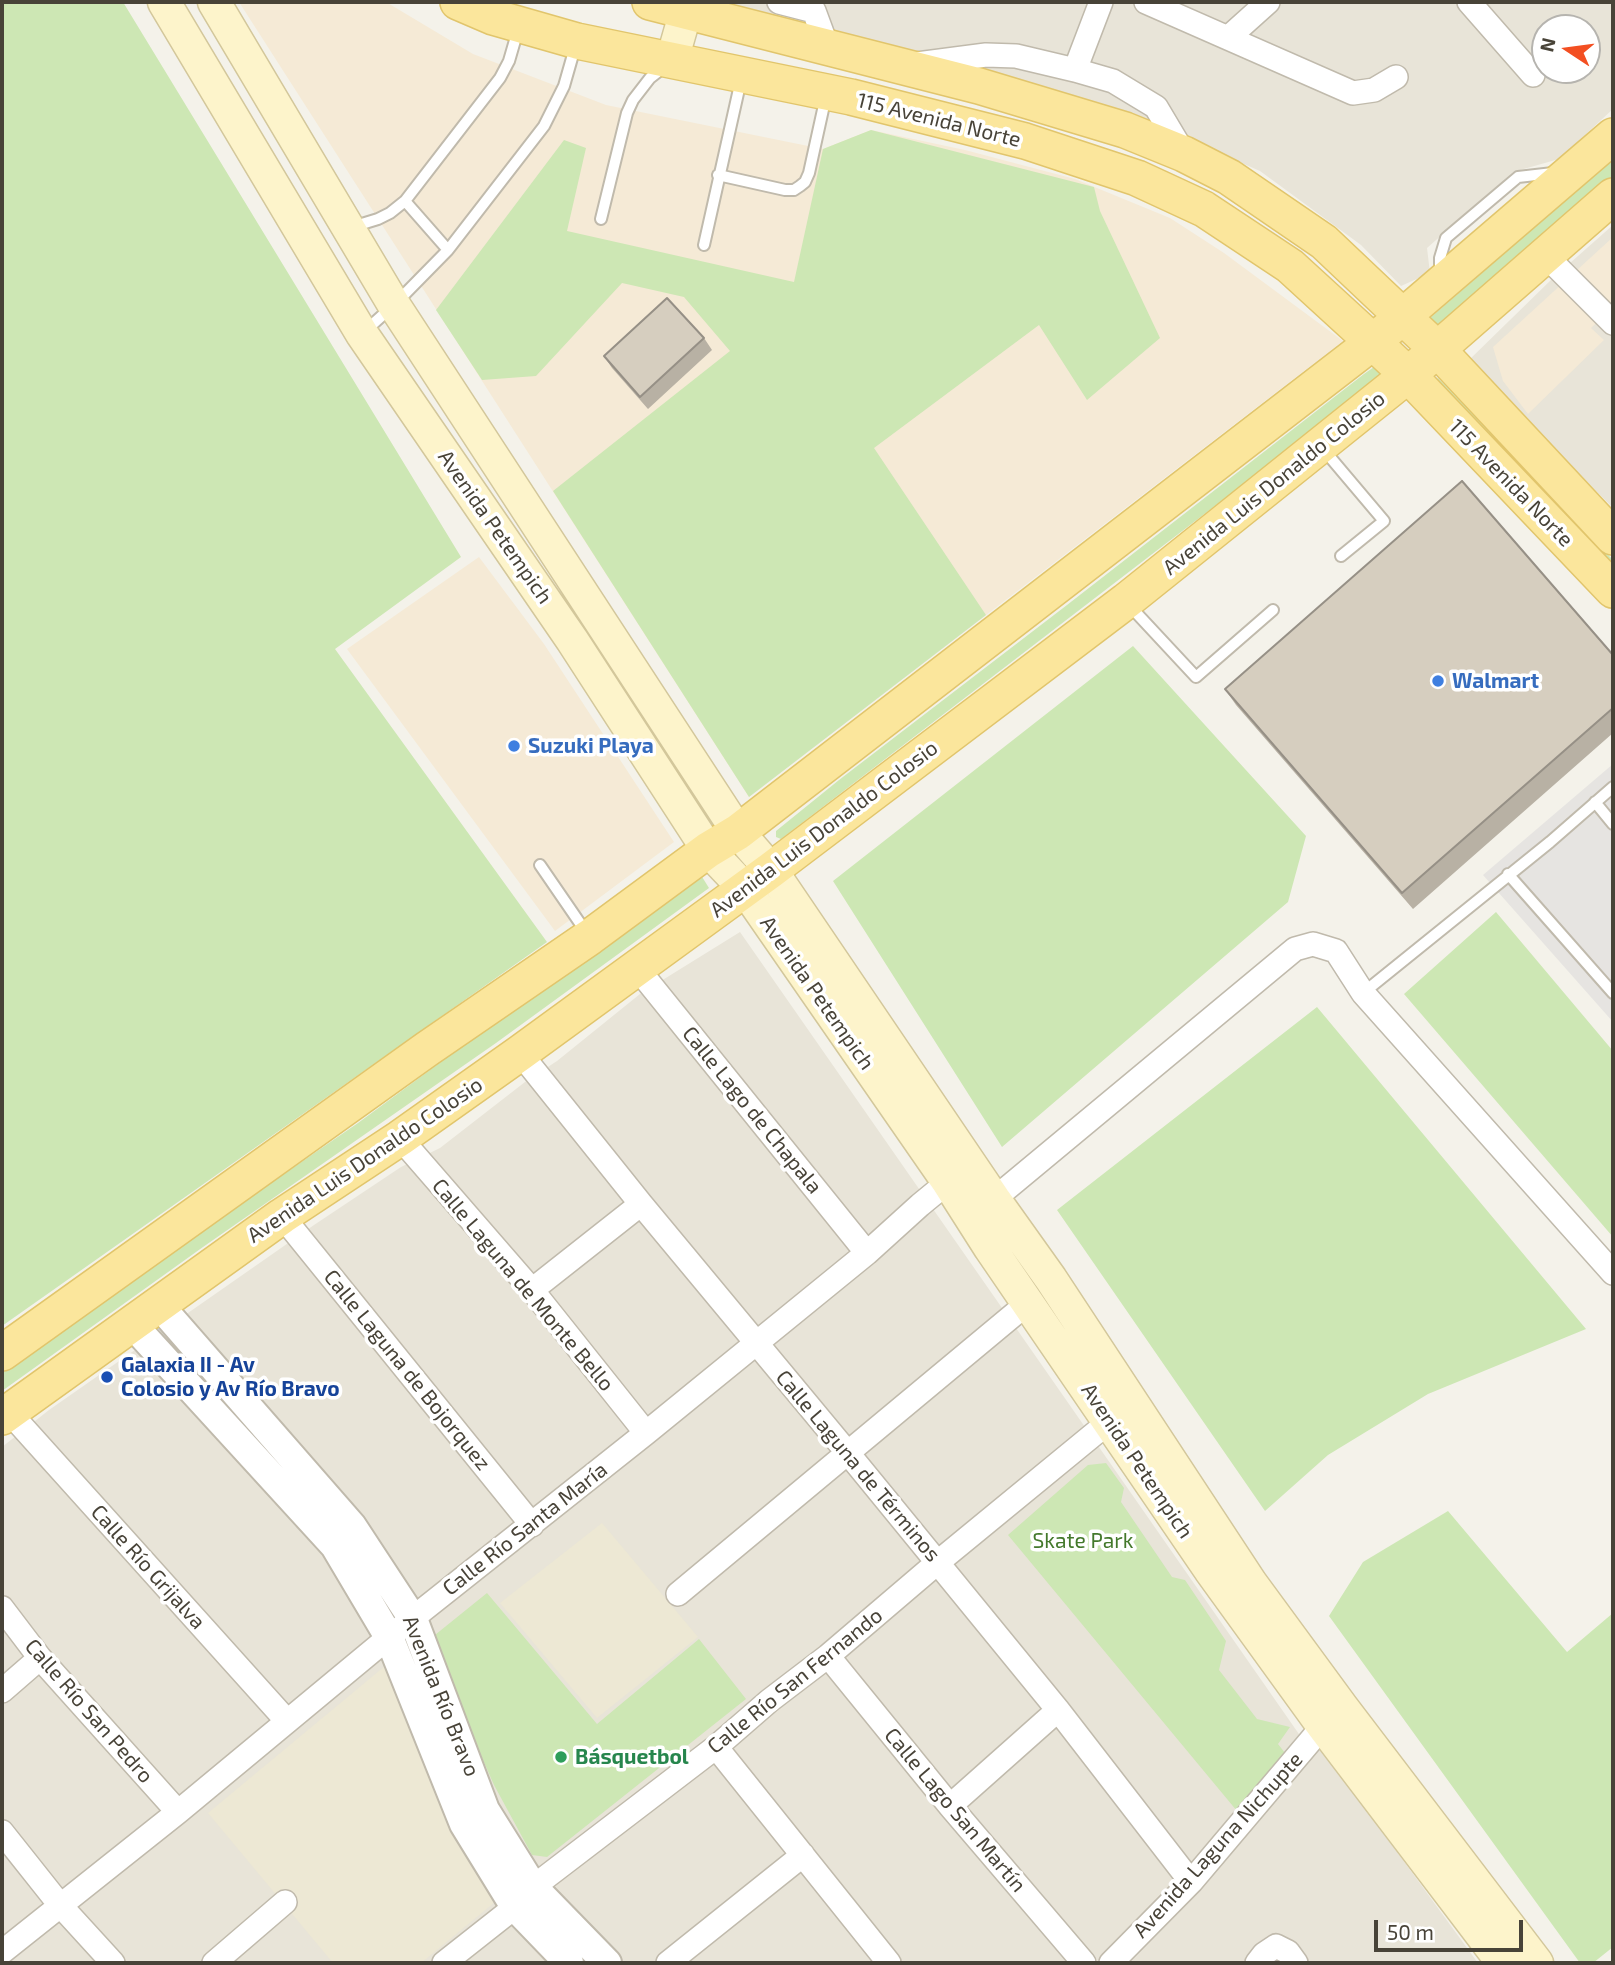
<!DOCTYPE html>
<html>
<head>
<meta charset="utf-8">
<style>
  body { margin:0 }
  #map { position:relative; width:1615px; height:1965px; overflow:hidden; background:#f4f2ea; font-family:"Exo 2",sans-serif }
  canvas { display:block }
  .frame { position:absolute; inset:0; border:4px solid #484338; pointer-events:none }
  .north { position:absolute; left:1531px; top:14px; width:70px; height:70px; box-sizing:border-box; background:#fff; border:2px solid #b6b4af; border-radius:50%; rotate:283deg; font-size:19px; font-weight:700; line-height:28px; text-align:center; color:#484338 }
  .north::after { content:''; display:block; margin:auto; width:24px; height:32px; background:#f34f22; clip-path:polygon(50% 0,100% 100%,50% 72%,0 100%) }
  .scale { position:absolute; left:1374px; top:1920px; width:149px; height:32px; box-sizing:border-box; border:4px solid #484338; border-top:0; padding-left:9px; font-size:21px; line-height:24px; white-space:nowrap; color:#484338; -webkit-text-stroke:5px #fff; paint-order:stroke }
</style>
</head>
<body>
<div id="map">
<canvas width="1615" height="1965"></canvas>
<div class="frame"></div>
<div class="north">N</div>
<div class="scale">50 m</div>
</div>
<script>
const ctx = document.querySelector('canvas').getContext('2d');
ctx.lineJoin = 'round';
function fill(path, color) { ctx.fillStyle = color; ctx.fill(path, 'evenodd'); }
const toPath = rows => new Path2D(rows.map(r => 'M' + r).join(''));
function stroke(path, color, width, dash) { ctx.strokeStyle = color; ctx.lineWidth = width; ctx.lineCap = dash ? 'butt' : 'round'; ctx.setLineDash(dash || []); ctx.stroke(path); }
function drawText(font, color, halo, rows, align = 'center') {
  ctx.font = font + ' "Exo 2",sans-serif'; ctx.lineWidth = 7; ctx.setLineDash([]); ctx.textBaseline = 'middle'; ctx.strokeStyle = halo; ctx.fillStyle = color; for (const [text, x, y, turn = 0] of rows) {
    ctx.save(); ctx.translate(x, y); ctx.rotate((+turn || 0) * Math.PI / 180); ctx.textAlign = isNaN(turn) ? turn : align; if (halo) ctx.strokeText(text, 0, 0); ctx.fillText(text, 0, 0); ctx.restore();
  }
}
const residential = toPath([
  [705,2,1613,2,1613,109,1559,159,1513,172,1427,248,1430,273,1401,286,1361,245,1260,171,1124,112],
  [1545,28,1587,28,1587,70,1545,70],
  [1613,225,1613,508,1468,361,1552,279],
  [740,932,1301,1737,1177,1884,1096,1963,2,1963,2,1447,49,1410,314,1225,401,1167,440,1148,525,1082,557,1061,640,994],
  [1319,1745,1478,1963,1122,1963]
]);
const commercial = toPath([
  [239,2,386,2,473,54,606,105,823,149,871,130,965,150,1075,179,1170,218,1224,253,1343,341,749,797],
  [1613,237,1613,307,1591,328,1604,340,1528,414,1503,381,1493,347],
  [479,557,544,644,674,842,555,931,347,649]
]);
const education = toPath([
  [602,1523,698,1637,597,1718,500,1603],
  [385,1666,390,1672,453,1833,495,1902,421,1963,333,1963,208,1813]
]);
const green = toPath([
  [2,2,123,2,461,557,335,649,547,942,2,1326],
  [871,130,1094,187,1100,211,1160,338,1087,400,1039,325,874,448,986,615,749,797,553,491,730,351,684,297,622,283,536,376,482,380,436,310,564,140,586,148,567,231,794,282,823,149],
  [1613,159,1613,176,1435,334,1426,324,1430,318],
  [1381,362,1388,371,1375,383,781,839,776,837,776,831,839,780,1067,605,1364,374],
  [1438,378,1613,560,1613,566,1435,381],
  [1133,646,1306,836,1288,902,1002,1147,833,881],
  [699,872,709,888,496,1043,203,1247,2,1391,2,1368,358,1123],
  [1496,912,1613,1051,1613,1237,1404,994],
  [1317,1007,1586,1329,1428,1394,1328,1455,1265,1511,1057,1210],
  [1106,1463,1124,1488,1121,1502,1172,1577,1185,1580,1226,1641,1219,1670,1257,1719,1290,1727,1278,1744,1285,1753,1237,1811,1008,1535,1088,1465],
  [1448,1511,1567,1652,1613,1613,1613,1947,1593,1963,1580,1963,1329,1616,1363,1562],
  [487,1593,597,1724,699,1639,746,1699,547,1857,532,1855,494,1785,430,1639]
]);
const parking = toPath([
  [1613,764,1613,1022,1483,875]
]);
const service = toPath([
  [718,175,785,190,794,190,800,186,805,182,809,173,826,96],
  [405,201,448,250],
  [601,219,627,113,633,100,650,78,664,67],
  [352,227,378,219,390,213,405,201,500,78,509,61,518,30],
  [704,245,741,80],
  [1440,274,1440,258,1446,238,1518,177,1553,173],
  [365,331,394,305,448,250,544,126,564,86,576,44],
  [1324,450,1384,521,1341,556],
  [1128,604,1196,677,1273,610],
  [1595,802,1613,824],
  [540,865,586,932],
  [1508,874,1613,993],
  [1363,993,1550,842,1613,787]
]);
const minor = toPath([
  [779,2,814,11,828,49],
  [1146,2,1353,93,1374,90,1396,77],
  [1469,2,1533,75],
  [1229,37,1268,2],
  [917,64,986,55,1016,56,1075,70,1113,81,1156,107,1184,154],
  [1075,70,1101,2],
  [1545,255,1613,323],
  [637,968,867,1253],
  [520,1053,641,1204,847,1452,1058,1710,1191,1882],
  [400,1138,532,1290,646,1433],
  [994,1199,1295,949,1313,944,1336,951,1363,993,1613,1273],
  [282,1216,532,1525],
  [532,1290,641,1204],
  [9,1412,287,1721],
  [678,1594,1029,1302],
  [2,1608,40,1658,178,1812],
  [828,1656,950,1806,1084,1963],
  [2,1691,40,1658],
  [716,1747,889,1963],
  [950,1806,1058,1710],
  [2,1832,60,1905,113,1963],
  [2,1952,178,1812,389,1637,646,1433,867,1253,920,1205,948,1182],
  [214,1963,285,1902],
  [444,1963,515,1907,533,1887,716,1747,769,1701,828,1656,937,1563,1110,1421],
  [668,1963,803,1855],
  [1111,1963,1191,1882,1323,1726],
  [1257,1963,1264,1954,1276,1946,1288,1952,1296,1963]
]);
const tertiary = toPath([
  [159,1305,352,1526,413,1619,485,1810,533,1887,607,1963],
  [132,1324,335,1546,389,1637,464,1824,515,1907,569,1963]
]);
const secondary = toPath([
  [164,2,362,334,572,640,708,850,745,889,948,1182,990,1248,1210,1570,1323,1726,1503,1963],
  [214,2,394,305,738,832,771,870,994,1199,1051,1279,1251,1583,1342,1707,1537,1963],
  [672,60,686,11]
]);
const primary = toPath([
  [458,2,493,17,577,41,851,97,1025,141,1137,178,1204,209,1290,266,1373,342,1408,375,1613,590],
  [650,2,979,86,1125,130,1184,154,1229,177,1324,242,1438,350,1613,537],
  [2,1353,427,1049,590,937,708,850,738,832,1373,342,1613,136],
  [2,1417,282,1216,400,1138,520,1053,771,870,1126,601,1408,375,1613,196]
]);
const wall = toPath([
  [704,338,712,350,648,409,612,368,604,356],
  [1613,655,1613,733,1413,909,1236,705,1225,689]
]);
const building = toPath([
  [667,298,704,338,640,397,604,356,667,298],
  [1462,481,1613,655,1613,708,1402,893,1225,689,1462,481]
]);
const markers = [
  [1438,681,7,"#3f7fe0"],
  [514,746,7,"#3f7fe0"],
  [107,1377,7,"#1a4fb4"],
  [561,1757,7,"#2e9e5b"]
];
const streetNames = [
  ["115 Avenida Norte",939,120,14],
  ["Avenida Luis Donaldo Colosio",1274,483,-39],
  ["115 Avenida Norte",1511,483,46],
  ["Avenida Petempich",495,527,55],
  ["Avenida Luis Donaldo Colosio",824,829,-37],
  ["Avenida Petempich",817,993,55],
  ["Calle Lago de Chapala",752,1110,51],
  ["Avenida Luis Donaldo Colosio",365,1160,-34],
  ["Calle Laguna de Monte Bello",523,1285,50],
  ["Calle Laguna de Bojorquez",407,1370,51],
  ["Avenida Petempich",1137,1461,56],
  ["Calle Laguna de Términos",858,1466,50],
  ["Calle Río Santa María",525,1529,-38],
  ["Calle Río Grijalva",148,1567,48],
  ["Calle Río San Fernando",795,1681,-39],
  ["Avenida Río Bravo",441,1696,68],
  ["Calle Río San Pedro",89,1711,49],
  ["Calle Lago San Martín",955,1810,50],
  ["Avenida Laguna Nichupte",1218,1845,-48]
];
const shopNames = [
  ["Walmart",1452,681],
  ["Suzuki Playa",528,746]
];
const transitNames = [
  ["Galaxia II - Av",121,1365],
  ["Colosio y Av Río Bravo",121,1389]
];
const parkNames = [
  ["Skate Park",1083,1541]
];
const leisureNames = [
  ["Básquetbol",575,1757]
];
fill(residential, '#e8e4d8');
fill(commercial, '#f5ead6');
fill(education, '#ede8d4');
fill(green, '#cde7b4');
fill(parking, '#e6e4e1');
stroke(service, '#c0baac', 14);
stroke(minor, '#c0baac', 26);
stroke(tertiary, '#c0baac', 32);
stroke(secondary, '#d3c79b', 35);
stroke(primary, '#e1c56c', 38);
stroke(service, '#fff', 10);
stroke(minor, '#fff', 23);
stroke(tertiary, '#fff', 28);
stroke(secondary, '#fdf4cb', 32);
stroke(primary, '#fbe69c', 35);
fill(wall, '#b8b1a4');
fill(building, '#d6cebf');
stroke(building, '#969086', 2);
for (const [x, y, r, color] of markers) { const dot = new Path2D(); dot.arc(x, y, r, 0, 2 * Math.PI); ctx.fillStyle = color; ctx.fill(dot); stroke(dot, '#fff', 2.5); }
drawText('21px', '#484338', '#fff', streetNames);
drawText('bold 21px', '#366cbe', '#fff', shopNames, 'left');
drawText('bold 21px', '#164399', '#fff', transitNames, 'left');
drawText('21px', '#44792c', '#fff', parkNames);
drawText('bold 21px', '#27864d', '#fff', leisureNames, 'left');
</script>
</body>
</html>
